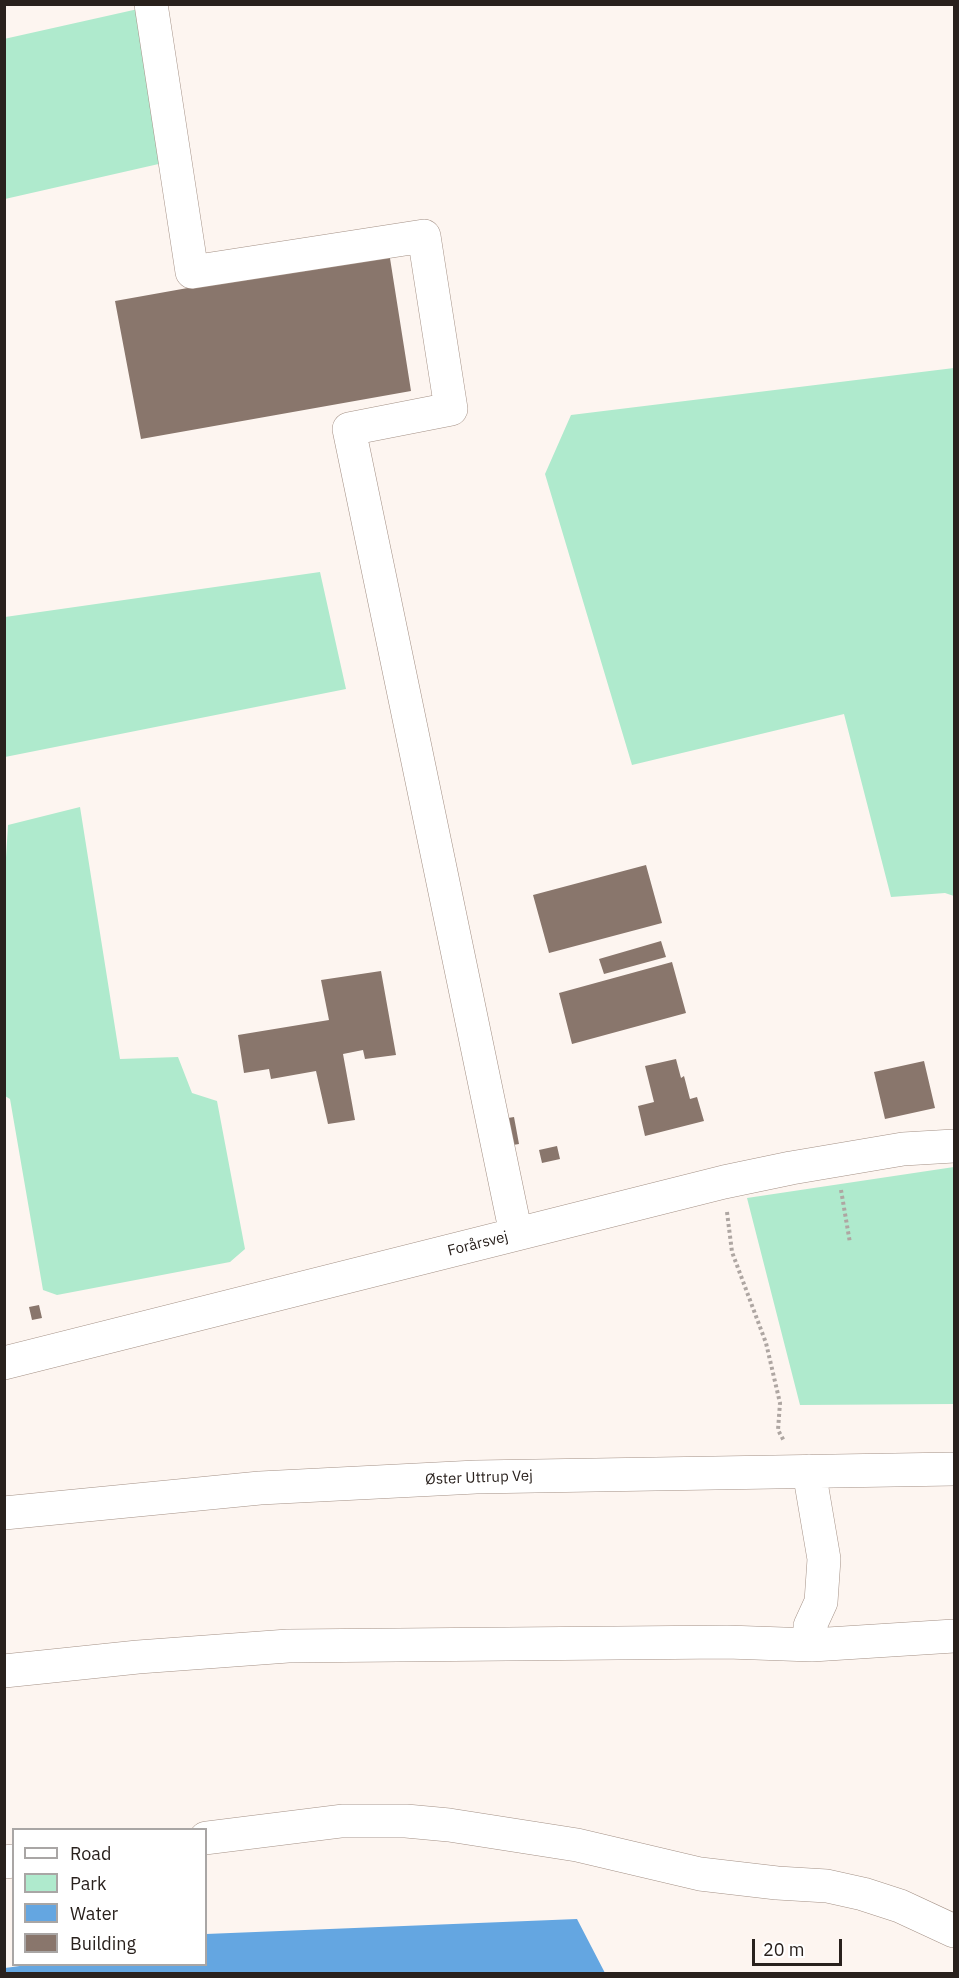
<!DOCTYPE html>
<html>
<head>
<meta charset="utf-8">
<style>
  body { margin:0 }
  #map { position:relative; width:959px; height:1978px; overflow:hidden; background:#fdf5f0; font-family:"IBM Plex Sans",sans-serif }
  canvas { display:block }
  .frame { position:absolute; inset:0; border:6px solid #29211d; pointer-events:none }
  .legend { position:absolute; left:12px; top:1828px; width:195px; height:138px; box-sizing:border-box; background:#fff; border:2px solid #a9a6a5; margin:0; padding:8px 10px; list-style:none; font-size:18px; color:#29211d }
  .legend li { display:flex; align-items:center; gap:12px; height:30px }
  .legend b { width:30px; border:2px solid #a9a6a5 }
  .scale { position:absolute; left:752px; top:1939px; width:90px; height:27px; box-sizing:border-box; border:3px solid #29211d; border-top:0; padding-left:8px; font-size:18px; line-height:21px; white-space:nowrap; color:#29211d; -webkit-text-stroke:4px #fff; paint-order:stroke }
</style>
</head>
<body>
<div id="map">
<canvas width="959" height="1978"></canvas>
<div class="frame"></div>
<ul class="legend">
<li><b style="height:8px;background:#fff"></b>Road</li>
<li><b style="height:16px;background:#afeacd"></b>Park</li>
<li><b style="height:16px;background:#64a6e1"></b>Water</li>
<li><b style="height:16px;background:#89766c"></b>Building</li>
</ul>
<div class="scale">20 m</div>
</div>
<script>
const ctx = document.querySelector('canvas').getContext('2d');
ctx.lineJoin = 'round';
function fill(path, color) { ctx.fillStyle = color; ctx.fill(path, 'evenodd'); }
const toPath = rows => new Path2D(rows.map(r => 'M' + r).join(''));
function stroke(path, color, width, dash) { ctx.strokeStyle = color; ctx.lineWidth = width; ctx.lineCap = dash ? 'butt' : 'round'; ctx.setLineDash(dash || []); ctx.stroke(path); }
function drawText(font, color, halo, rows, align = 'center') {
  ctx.font = font + ' "IBM Plex Sans",sans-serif'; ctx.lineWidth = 4.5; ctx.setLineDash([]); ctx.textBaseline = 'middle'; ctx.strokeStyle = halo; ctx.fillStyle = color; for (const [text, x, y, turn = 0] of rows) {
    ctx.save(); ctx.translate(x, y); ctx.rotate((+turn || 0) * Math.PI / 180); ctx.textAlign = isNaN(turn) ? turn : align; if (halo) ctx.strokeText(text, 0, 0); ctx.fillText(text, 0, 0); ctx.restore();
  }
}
const green = toPath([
  [138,9,163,163,5,199,4,39],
  [954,368,954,896,945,893,891,897,844,714,632,765,545,474,571,415],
  [320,572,346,689,5,757,5,617],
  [80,807,120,1059,178,1057,192,1093,217,1101,245,1249,230,1262,57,1295,43,1290,10,1099,5,1096,5,874,8,825],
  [954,1167,954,1404,800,1405,747,1198]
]);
const water = toPath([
  [577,1919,605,1973,5,1973,5,1968,27,1965,206,1964,206,1934]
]);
const building = toPath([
  [389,252,411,391,141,439,115,301],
  [646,865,662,923,549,953,533,895],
  [661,941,666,957,604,974,599,959],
  [672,962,686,1013,572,1044,559,993],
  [381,971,396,1055,365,1059,363,1050,343,1054,355,1120,328,1124,316,1071,271,1079,269,1069,244,1073,238,1035,329,1020,321,980],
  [676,1059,681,1078,684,1076,690,1099,697,1097,704,1121,645,1136,638,1106,654,1102,645,1066],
  [924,1061,935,1108,885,1119,874,1072],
  [514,1117,519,1144,507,1146,502,1119],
  [557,1146,560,1159,542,1163,539,1150],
  [39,1305,42,1318,32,1320,29,1307]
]);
const path = toPath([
  [841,1190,850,1243],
  [727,1212,732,1252,766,1343,780,1403,778,1430,784,1441]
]);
const minor = toPath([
  [151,4,192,272,424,236,451,409,349,429,516,1234],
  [4,1363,724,1182,791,1168,903,1149,954,1146],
  [809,1471,824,1559,821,1602,810,1626,812,1645],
  [4,1513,260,1488,476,1477,954,1469],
  [4,1671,138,1657,288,1646,727,1642,812,1645,954,1636],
  [206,1838,342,1821,406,1821,449,1825,577,1845,700,1874,777,1883,827,1886,863,1894,900,1906,954,1931],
  [4,1862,14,1861]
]);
const streetNames = [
  ["Forårsvej",478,1244,-14],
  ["Øster Uttrup Vej",479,1478,-2]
];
fill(green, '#afeacd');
fill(water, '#64a6e1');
fill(building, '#89766c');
stroke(minor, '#a49186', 34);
stroke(path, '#aea6a2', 4, [3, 3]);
stroke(minor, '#fff', 33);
drawText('15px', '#29211d', '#fff', streetNames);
</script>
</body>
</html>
